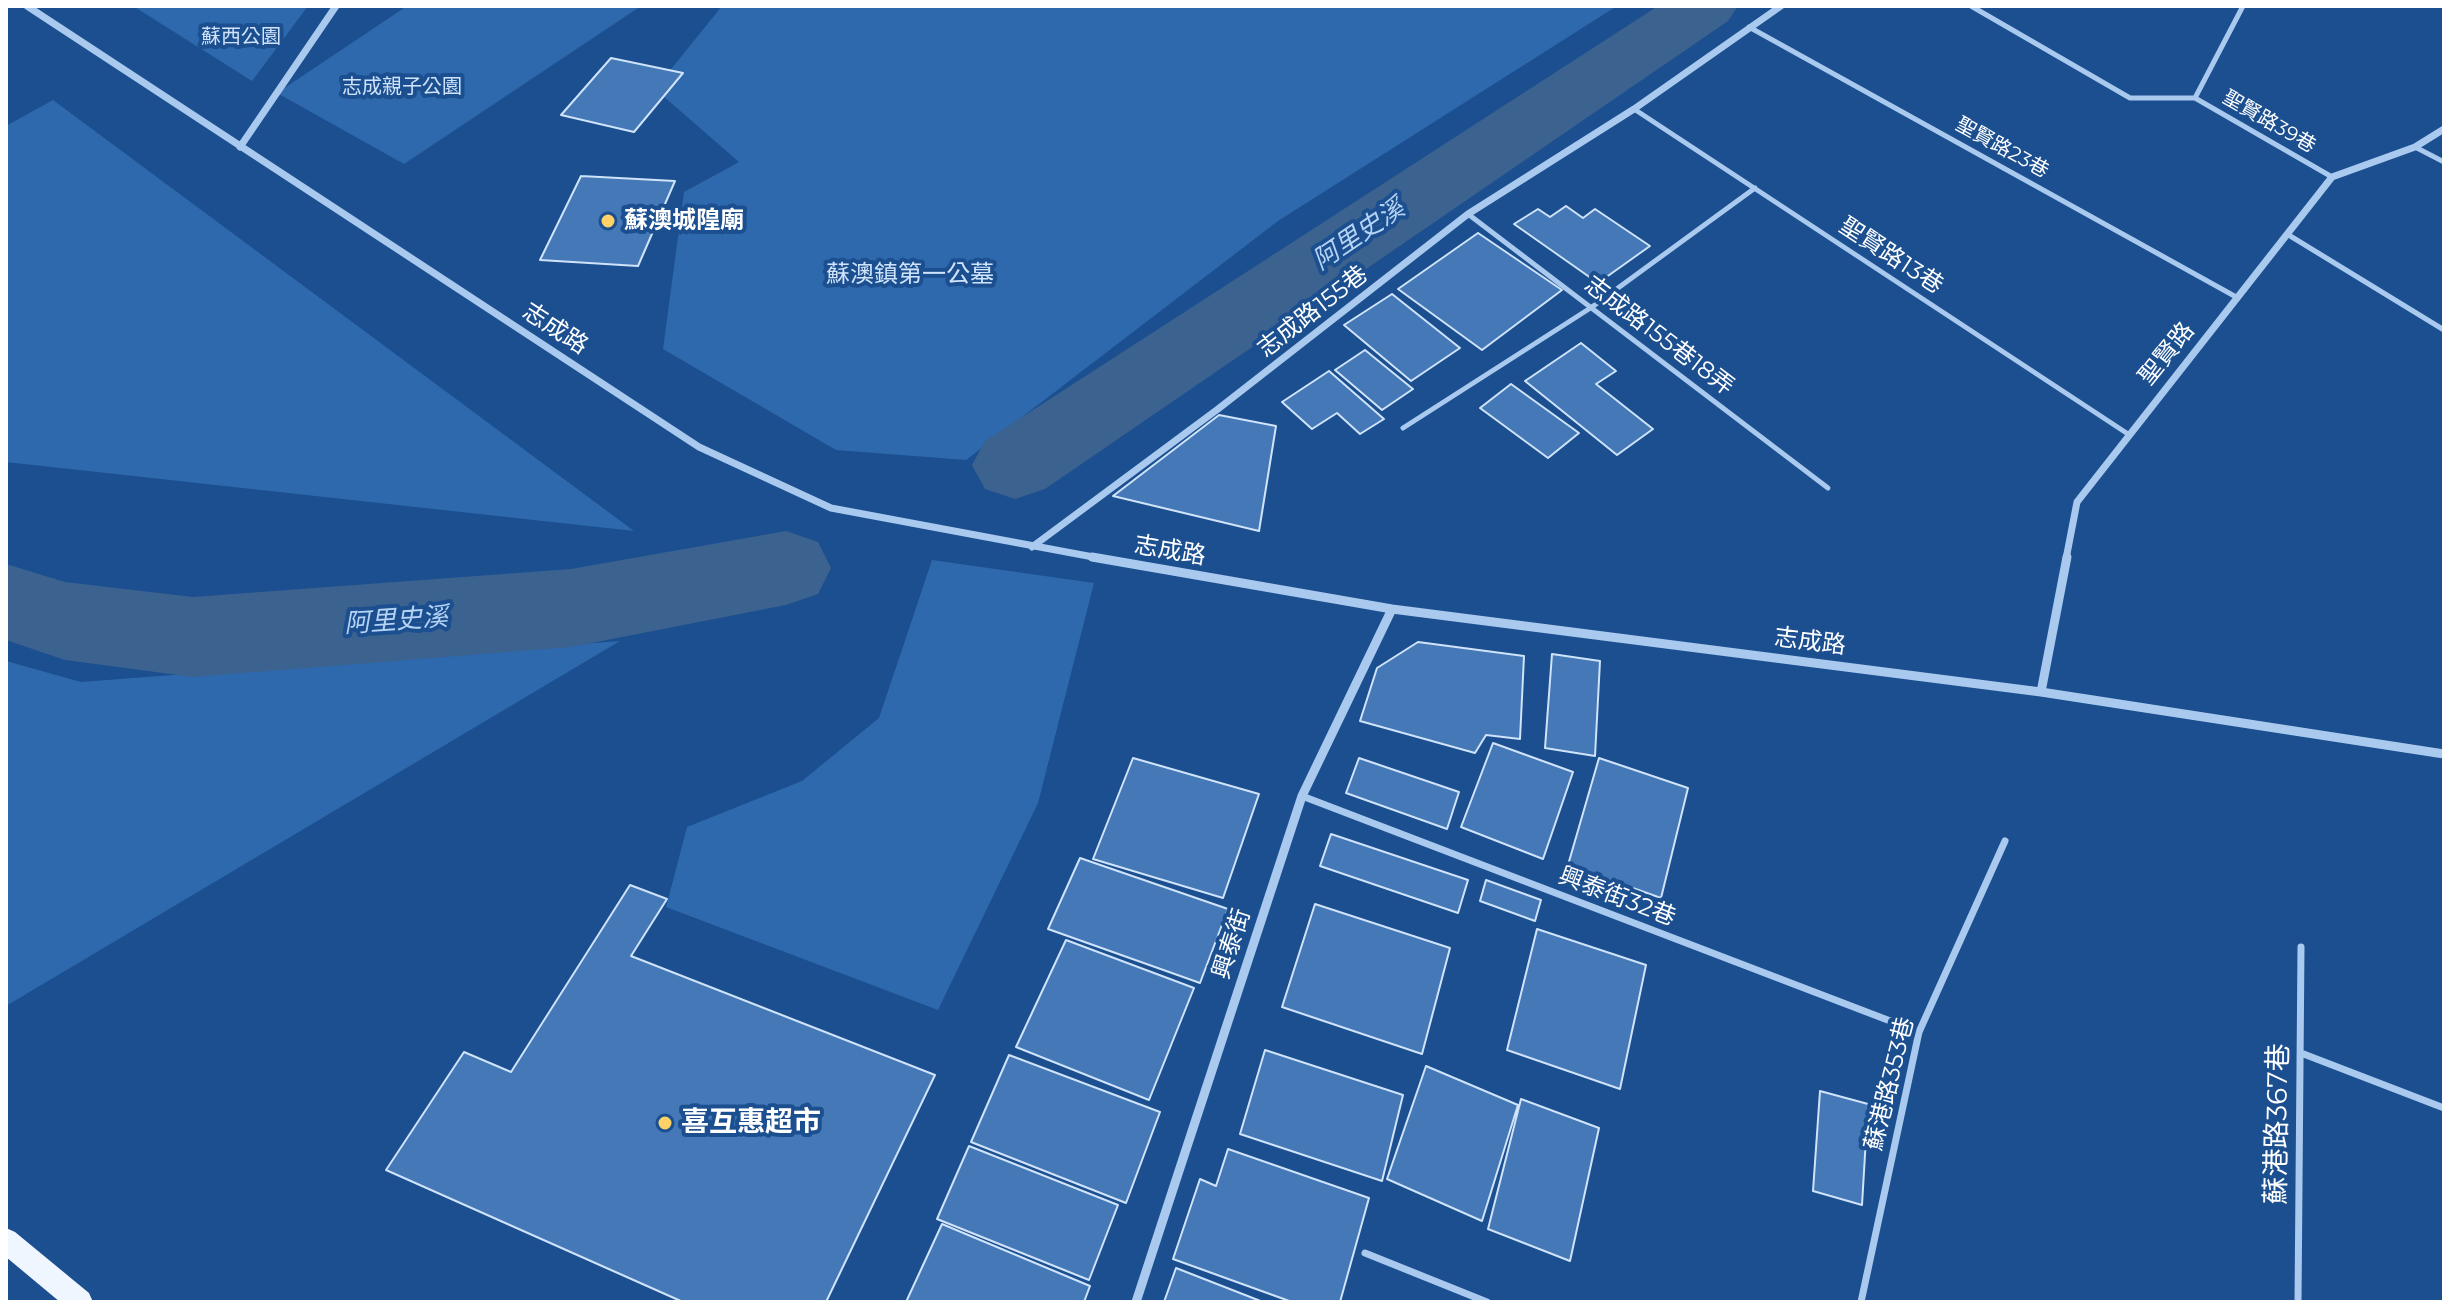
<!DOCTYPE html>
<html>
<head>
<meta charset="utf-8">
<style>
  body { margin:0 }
  #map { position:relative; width:2450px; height:1308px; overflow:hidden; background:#1b4f8f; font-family:Montserrat,sans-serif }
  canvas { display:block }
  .frame { position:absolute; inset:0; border:8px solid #fff; pointer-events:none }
</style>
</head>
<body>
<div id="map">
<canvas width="2450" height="1308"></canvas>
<div class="frame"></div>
</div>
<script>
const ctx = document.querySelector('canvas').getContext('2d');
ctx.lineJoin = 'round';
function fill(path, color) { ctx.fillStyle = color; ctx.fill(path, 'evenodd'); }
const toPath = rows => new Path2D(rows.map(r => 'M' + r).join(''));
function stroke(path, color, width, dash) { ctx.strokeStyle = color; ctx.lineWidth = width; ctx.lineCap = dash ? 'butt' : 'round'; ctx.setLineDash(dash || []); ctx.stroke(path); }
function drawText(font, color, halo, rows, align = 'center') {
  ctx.font = font + ' Montserrat,"Noto Sans TC",sans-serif'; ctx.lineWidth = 8; ctx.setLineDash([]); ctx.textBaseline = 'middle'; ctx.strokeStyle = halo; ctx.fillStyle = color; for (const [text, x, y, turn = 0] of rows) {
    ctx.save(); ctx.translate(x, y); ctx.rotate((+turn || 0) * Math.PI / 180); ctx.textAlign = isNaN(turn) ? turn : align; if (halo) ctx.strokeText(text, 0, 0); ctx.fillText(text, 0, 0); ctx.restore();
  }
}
const green = toPath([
  [133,6,308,6,252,81],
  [407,6,641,6,404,164,277,93],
  [722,6,1617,6,1278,221,966,460,836,450,663,349,684,192,739,162,655,89],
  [53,100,634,531,6,462,6,126],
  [932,560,1094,583,1038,803,938,1010,666,907,687,827,802,781,879,718],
  [620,641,6,1006,6,661,81,682]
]);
const river = toPath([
  [1658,6,1738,6,1728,21,1045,489,1015,499,985,489,972,465,985,441,1658,6],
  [786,531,818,542,831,568,818,594,786,605,571,647,193,677,65,660,6,640,6,564,65,582,193,597,571,569,786,531]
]);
const building = toPath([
  [611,58,683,73,634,132,561,115,611,58],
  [581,176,675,181,638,266,540,260,581,176],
  [1566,206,1583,218,1595,209,1650,246,1598,283,1514,224,1538,209,1550,217,1566,206],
  [1478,233,1562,290,1482,350,1398,289,1478,233],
  [1392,294,1460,348,1411,381,1344,325,1392,294],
  [1581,343,1616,371,1596,384,1653,429,1617,455,1525,381,1581,343],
  [1365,350,1413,389,1382,410,1335,370,1365,350],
  [1329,371,1384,419,1360,434,1337,413,1312,429,1282,402,1329,371],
  [1511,384,1579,433,1548,458,1480,408,1511,384],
  [1219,415,1276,426,1259,531,1113,496,1219,415],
  [1418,642,1524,656,1520,739,1486,735,1475,753,1360,721,1377,668,1418,642],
  [1552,654,1600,661,1595,756,1545,748,1552,654],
  [1493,743,1573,772,1543,859,1461,827,1493,743],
  [1133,758,1259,794,1223,898,1093,859,1133,758],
  [1359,758,1459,792,1447,829,1346,793,1359,758],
  [1599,758,1688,788,1661,898,1568,865,1599,758],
  [1331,834,1468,880,1458,913,1320,866,1331,834],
  [1080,858,1228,909,1200,983,1048,929,1080,858],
  [1486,880,1541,900,1535,921,1480,901,1486,880],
  [630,885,667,899,631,956,935,1075,826,1302,683,1302,386,1170,464,1052,511,1072,630,885],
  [1315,904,1450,948,1422,1054,1282,1007,1315,904],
  [1537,929,1646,965,1620,1089,1507,1050,1537,929],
  [1066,940,1194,988,1149,1100,1016,1047,1066,940],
  [1265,1050,1403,1095,1382,1181,1240,1134,1265,1050],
  [1009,1055,1160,1112,1126,1203,971,1142,1009,1055],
  [1426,1066,1518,1105,1482,1221,1387,1179,1426,1066],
  [1820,1091,1868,1104,1862,1205,1813,1191,1820,1091],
  [1521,1099,1599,1128,1570,1261,1488,1229,1521,1099],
  [969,1146,1118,1205,1089,1280,937,1219,969,1146],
  [1228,1149,1369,1198,1340,1302,1292,1302,1173,1259,1200,1179,1216,1186,1228,1149],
  [942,1224,1090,1286,1084,1302,906,1302,942,1224],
  [1176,1268,1263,1302,1164,1302,1176,1268]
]);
const serviceFar1 = toPath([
  [1971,6,2130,98,2195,98],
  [1749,27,2238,298],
  [2195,98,2332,177],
  [2195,98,2243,6],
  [1634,109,2128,434],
  [2415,147,2444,162],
  [1468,214,1828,488],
  [2287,234,2444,330],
  [1403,428,1592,307,1755,188]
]);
const service = toPath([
  [1302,796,1919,1032],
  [2301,1053,2444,1108],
  [1365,1253,1487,1302],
  [1861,1302,1919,1032,2005,841],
  [2298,1302,2301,947]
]);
const minorFar1 = toPath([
  [27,6,699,447,831,508,1104,559],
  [240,147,336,6],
  [1032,547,1218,409,1468,214,1634,109,1781,6],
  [2066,559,2077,502,2332,177,2415,147,2444,129]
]);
const minor = toPath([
  [1092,557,1392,609,2041,692,2444,754],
  [2041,692,2067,557],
  [1136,1302,1302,796,1392,609]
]);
const primary = toPath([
  [6,1228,15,1232,89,1293,93,1302,60,1302,6,1257,6,1228]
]);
const markers = [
  [608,221,8,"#ffd166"],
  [665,1123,8,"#ffd166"]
];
const farParknames = [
  ["蘇西公園",241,37],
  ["志成親子公園",402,87]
];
const farStreetnames = [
  ["聖賢路39巷",2269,122,30],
  ["聖賢路23巷",2002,148,29]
];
const poiNames = [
  ["蘇澳城隍廟",624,221]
];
const streetNames = [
  ["聖賢路13巷",1891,256,33],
  ["志成路155巷",1313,312,-38],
  ["志成路",555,329,33],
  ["志成路155巷18弄",1659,336,37],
  ["聖賢路",2167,354,-51],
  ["志成路",1170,551,10],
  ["志成路",1810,642,7],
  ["興泰街32巷",1617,897,21],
  ["興泰街",1232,944,-72],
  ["蘇港路353巷",1890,1084,-76]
];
const parkNames = [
  ["蘇澳鎮第一公墓",910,275]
];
const waterNames = [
  ["阿里史溪",1359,235,-34],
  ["阿里史溪",396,621,-4]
];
const nearPoinames = [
  ["喜互惠超市",681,1123]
];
const nearStreetnames = [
  ["蘇港路367巷",2278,1124,-89]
];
fill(green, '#2e69ad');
fill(river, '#3c6290');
fill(building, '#4478b7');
stroke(building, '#cfe3fa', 2);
stroke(serviceFar1, '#a9c9ee', 5);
stroke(service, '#a9c9ee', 7);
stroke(minorFar1, '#a9c9ee', 7);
stroke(minor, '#a9c9ee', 9);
fill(primary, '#f0f6ff');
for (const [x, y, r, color] of markers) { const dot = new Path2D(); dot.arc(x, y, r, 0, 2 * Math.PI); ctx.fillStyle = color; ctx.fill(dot); stroke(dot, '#1b4f8f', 3); }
drawText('20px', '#cfe3fa', '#1b4f8f', farParknames);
drawText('20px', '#fff', '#1b4f8f', farStreetnames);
drawText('bold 24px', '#fff', '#1b4f8f', poiNames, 'left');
drawText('24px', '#fff', '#1b4f8f', streetNames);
drawText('24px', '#cfe3fa', '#1b4f8f', parkNames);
drawText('italic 26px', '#b5d3f5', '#1b4f8f', waterNames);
drawText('bold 28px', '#fff', '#1b4f8f', nearPoinames, 'left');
drawText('28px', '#fff', '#1b4f8f', nearStreetnames);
</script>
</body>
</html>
